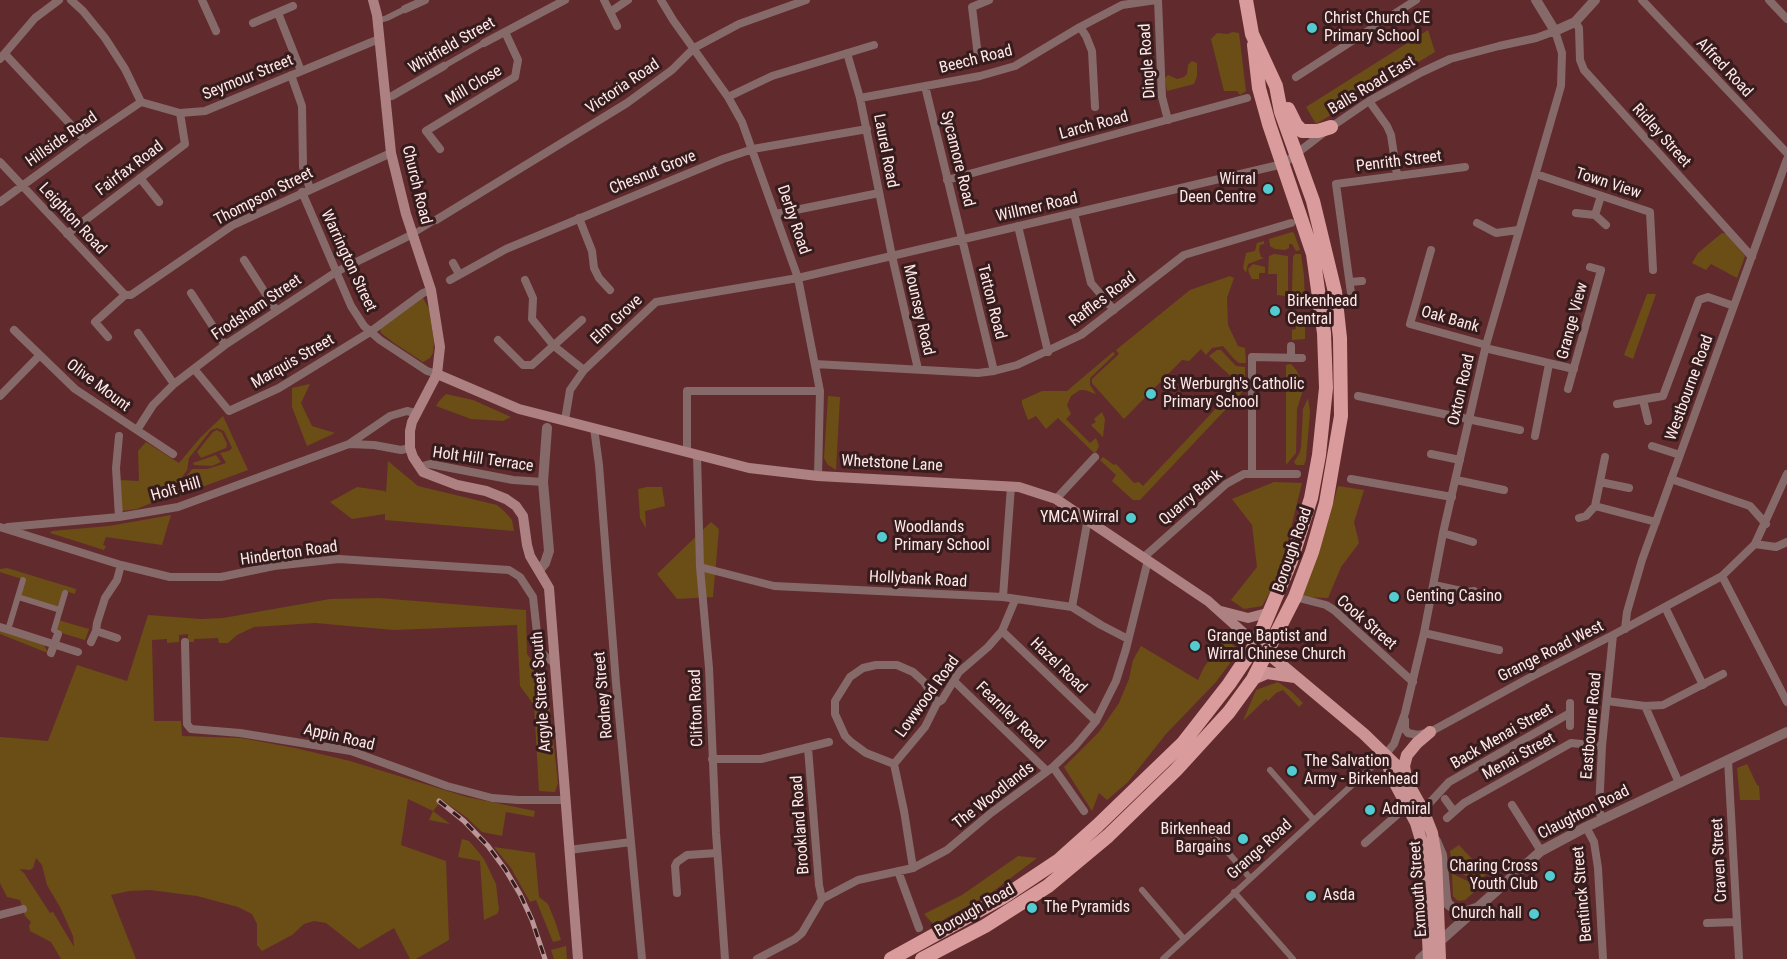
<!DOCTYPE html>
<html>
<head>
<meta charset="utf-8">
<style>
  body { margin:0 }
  canvas { display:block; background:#612a2d }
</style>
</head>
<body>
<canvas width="1787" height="959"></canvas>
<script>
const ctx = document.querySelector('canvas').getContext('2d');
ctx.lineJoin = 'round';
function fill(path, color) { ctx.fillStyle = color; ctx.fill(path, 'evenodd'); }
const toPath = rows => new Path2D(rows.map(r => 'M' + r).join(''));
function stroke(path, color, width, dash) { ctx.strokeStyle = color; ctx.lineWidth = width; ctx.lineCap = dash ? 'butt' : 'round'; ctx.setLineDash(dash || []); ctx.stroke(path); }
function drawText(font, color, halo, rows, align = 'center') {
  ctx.font = font + ' "Roboto Condensed",sans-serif'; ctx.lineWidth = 6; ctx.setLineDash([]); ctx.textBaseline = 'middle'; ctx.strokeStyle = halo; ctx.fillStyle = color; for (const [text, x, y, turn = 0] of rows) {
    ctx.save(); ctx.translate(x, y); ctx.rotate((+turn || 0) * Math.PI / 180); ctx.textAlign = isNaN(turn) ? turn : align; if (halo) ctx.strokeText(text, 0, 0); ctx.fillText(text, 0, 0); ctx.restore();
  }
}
const green = toPath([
  [1428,30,1435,52,1316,124,1306,107],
  [1232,32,1239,33,1246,91,1240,95,1237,91,1224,91,1211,39,1217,33,1228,34],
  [1192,61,1197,63,1197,76,1194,84,1167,91,1165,78,1168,75,1177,79,1184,77,1187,74,1188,65],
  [1292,232,1294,233,1300,250,1296,251,1292,244,1289,244,1289,248,1285,250,1275,249,1270,246,1269,239],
  [1722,233,1727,234,1745,256,1737,278,1711,264,1706,270,1692,263,1698,253],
  [1264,241,1264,244,1260,245,1259,250,1261,257,1264,258,1248,264,1246,273,1243,268,1246,253,1255,251,1257,243],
  [1274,254,1288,256,1288,291,1285,291,1285,296,1277,295,1277,274,1268,274,1269,256],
  [1295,254,1301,254,1304,276,1305,304,1298,304,1296,302,1296,292,1292,291,1293,257],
  [1253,264,1265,267,1265,273,1259,273,1259,279,1252,279,1249,273,1248,269],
  [1230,276,1234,278,1227,298,1228,325,1238,346,1245,348,1246,363,1239,363,1234,359,1223,346,1212,348,1206,355,1201,349,1189,361,1182,360,1124,419,1092,383,1092,379,1119,354,1116,350,1190,290],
  [1647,294,1656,294,1633,359,1624,355],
  [423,298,429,309,434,342,433,353,430,358,423,362,394,343,381,333,380,329],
  [1296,317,1305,317,1305,339,1292,340,1292,330,1296,329],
  [1217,350,1221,350,1236,366,1245,367,1245,389,1140,500,1133,500,1112,481,1116,475,1100,460,1103,457,1114,465,1116,464,1134,483,1139,482,1143,486,1239,384,1209,356],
  [1113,352,1115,354,1090,378,1090,385,1096,394,1085,390,1080,390,1071,396,1067,405,1071,414,1066,419,1090,443,1096,438,1099,446,1096,452,1094,453,1058,418,1046,429,1036,416,1028,420,1022,404,1022,400,1042,391,1067,391],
  [1291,364,1297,371,1304,387,1297,409,1296,453,1286,465,1286,365],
  [310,384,301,403,312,426,335,433,307,446,292,407,292,388],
  [446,394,473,400,511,417,503,421,471,419,436,406,440,400],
  [828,396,840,397,836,470,828,465,824,458],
  [1308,398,1310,412,1306,459,1304,465,1296,465,1294,462,1299,454,1301,448,1303,409],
  [1102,412,1105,419,1103,437,1091,425,1096,422,1094,419],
  [223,416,248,470,172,498,170,494,181,484,192,469,207,469,226,463,220,453,229,451,232,448,224,431,217,428,211,430,189,458,187,470,175,487,149,504,137,509,121,511,120,480,139,481,138,451,146,442,179,463,200,438],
  [217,430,222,433,227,444,226,448,201,458,197,452,213,432],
  [216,455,221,462,212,466,194,465,193,463],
  [388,461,418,486,497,505,505,512,512,520,514,531,385,520,385,514,352,519,330,502,357,487,385,491,386,493],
  [1274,482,1302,483,1279,577,1262,606,1244,609,1231,600,1257,567,1252,525,1232,499],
  [1338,486,1364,490,1354,522,1359,543,1341,567,1328,598,1301,597,1325,532],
  [647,487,662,487,665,506,645,511,646,528,640,518,638,489],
  [171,515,162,545,106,537,103,545,106,546,104,550,50,533,52,531,109,526],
  [711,522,719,529,713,597,677,599,657,574],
  [7,568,76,589,75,594,65,591,59,609,20,597,25,580,0,572,0,569],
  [379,598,526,610,527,654,547,681,558,783,555,792,539,791,534,705,520,686,517,625,394,630,315,623,254,627,237,635,228,643,219,643,218,638,194,639,194,642,188,642,188,634,179,635,179,642,167,643,167,639,152,640,154,721,181,721,182,736,241,738,295,748,350,761,467,797,535,811,534,817,506,812,502,836,482,832,466,817,442,800,433,811,450,824,429,820,433,811,408,799,401,845,446,861,449,940,416,959,410,959,394,928,359,949,326,923,314,921,304,924,292,935,262,951,257,945,257,924,252,914,238,907,197,896,150,890,129,891,111,895,136,959,61,959,51,942,30,931,29,926,31,922,25,916,20,900,7,897,0,883,0,737,48,741,77,665,127,681,148,615,201,619,223,618,330,599],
  [36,858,42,865,47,885,60,907,73,936,74,947,53,912,50,913,24,873,19,869,30,870,33,868],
  [58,620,89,629,85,640,55,631],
  [0,630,44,645,48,653,0,634],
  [1226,638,1239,651,1216,682,1166,734,1128,782,1107,800,1099,793,1092,811,1064,767,1099,732,1119,703,1129,679,1133,660,1141,646,1198,680,1204,667],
  [1278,682,1291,691,1303,703,1299,707,1283,690,1276,693,1268,701,1266,699,1243,721,1256,690],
  [1747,764,1757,785,1759,786,1760,800,1740,800,1737,768],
  [462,839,469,841,476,849,484,859,496,884,499,910,497,914,484,920,480,861,458,857],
  [1459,845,1486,874,1479,881,1464,875,1452,865,1450,851],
  [494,847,535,853,539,897,548,904,555,921,561,940,553,942,536,900,530,902,511,868],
  [1018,856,1037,858,991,893,934,925,924,914,962,895],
  [1452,874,1453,874,1480,887,1465,900,1458,901,1453,896],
  [566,946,567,959,554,959,551,950]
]);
const pedestrian = toPath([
  [377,21,387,18,405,9],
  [444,66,484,43],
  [413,234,436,220],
  [18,597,60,610],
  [8,630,23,580],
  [54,630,65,593],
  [1270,770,1314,820],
  [1207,828,1250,878],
  [1142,890,1184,939],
  [1234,892,1293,959],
  [1163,959,1376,763]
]);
const minor = toPath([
  [71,0,83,11,105,38,125,69,141,102,180,113,205,111,379,39],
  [202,0,216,31],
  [604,0,617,26],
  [661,0,673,20,728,97,742,122,798,278,820,391,818,476],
  [1158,0,1162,97,1168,120],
  [1642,0,1787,153],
  [1769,0,1787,19],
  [405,9,425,0],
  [610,12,628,0],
  [278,13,301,71],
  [1575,22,1579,28,1580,60,1584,70,1752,257],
  [253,23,293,6],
  [1080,27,1086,36,1092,51,1095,107],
  [484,43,565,0],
  [847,53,860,98,892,256,918,369],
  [5,54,85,140],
  [978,56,972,7,989,0],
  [0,59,35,18,59,0],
  [291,75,302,106,303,167,310,189],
  [1296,77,1416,0],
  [925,86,994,371],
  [728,97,772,76,874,45],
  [385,98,392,96,444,66],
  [860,98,980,76,1015,66,1080,27,1122,5,1156,0],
  [1369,101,1387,126,1391,135,1397,175],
  [440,149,426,131,515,77,518,60,505,32],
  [0,162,125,295],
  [1536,174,1650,212,1653,270],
  [140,178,159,202],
  [947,180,1247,98],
  [302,192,351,306,364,326,380,340,427,371,437,374],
  [1601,196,1595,215,1606,225],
  [0,202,85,140,141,102],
  [1074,213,1091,283,1114,310],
  [1576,213,1595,215],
  [776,214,879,193],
  [579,218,592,251,594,268,599,278,610,290],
  [436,220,627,103,672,70,694,48,739,24,806,0],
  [1477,223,1496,233,1518,230],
  [1018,226,1048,352],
  [67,234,185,144,180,113],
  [1431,250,1410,324,1486,345],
  [244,260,276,310],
  [453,263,459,274],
  [450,280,506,249,723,159,753,149,867,129],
  [525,280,533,298,532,319,554,346,584,370],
  [1350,282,1362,281],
  [191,293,225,345],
  [1351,293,1336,184,1465,167],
  [125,295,131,295,233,225,391,153],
  [14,330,75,389,173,454],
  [138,333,174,384],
  [108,337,95,322,125,295],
  [498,340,523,365,532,365,582,320],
  [1291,346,1291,358],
  [1485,348,1574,369],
  [815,364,978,373,994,371,1017,365,1081,335,1184,255,1291,223],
  [195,370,229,411,279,388,370,332,423,293,431,290],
  [1568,389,1601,270,1590,267],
  [0,396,39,356],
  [1358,396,1520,430],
  [1643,400,1648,421],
  [1617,404,1663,396,1699,300,1708,297,1734,306],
  [565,420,570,390,584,370,656,302,798,278,1283,164,1331,127,1369,101,1422,72,1450,59,1499,46,1536,38,1555,31,1562,53,1561,86,1486,345,1443,533,1424,633,1405,713,1394,744,1385,755],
  [594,428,599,465,616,683,642,959],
  [137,430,153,405,174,384,225,345,336,272,413,234],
  [119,436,116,468,119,517],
  [1535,436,1549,364],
  [349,444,374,445,401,450,410,448],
  [1652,446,1680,455],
  [687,452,687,391,820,391],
  [1431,454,1460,460],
  [697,455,700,567,709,668,716,833,725,959],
  [419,467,430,464,513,480,543,482],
  [1252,474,1252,357,1302,358],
  [1351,479,1452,497],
  [1671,479,1750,506,1766,524],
  [1456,480,1504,490],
  [1600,482,1629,488],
  [1056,499,1095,457],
  [1595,506,1656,522],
  [1579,518,1586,516,1595,506,1605,457],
  [0,527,121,565,170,577,221,577,274,566,339,559,509,570,520,577,533,597,539,651,555,664],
  [8,527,119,517,178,507,349,444,390,416,407,411,415,413],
  [1443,533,1473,542],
  [1755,544,1776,547,1787,542],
  [1144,557,1226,484,1244,474,1297,474],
  [700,567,774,586,1003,597,1072,607,1101,625,1128,639],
  [1722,576,1787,702],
  [1434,585,1466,592,1474,591],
  [1003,597,1011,486],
  [1295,597,1326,605,1334,610,1413,682],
  [1072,607,1088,518],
  [1665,607,1703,685],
  [0,627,78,652],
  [1625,629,1627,612,1642,560,1787,159],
  [96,631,117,638],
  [1002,631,1096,721],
  [1424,633,1499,650],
  [91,642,96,631,97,623,105,598,117,580,121,565],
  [185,642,187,724,191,729,240,733,351,751,447,786,492,798,518,800,565,800],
  [51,653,58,634],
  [954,681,1047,771],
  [1607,701,1645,706,1663,705,1723,674],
  [937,703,924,682,913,672,897,665,876,665,863,668,850,677,835,701,835,714,845,736,851,742,866,753,894,764,925,727,937,703,942,700,959,672,988,647,1002,631,1015,600],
  [1645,706,1679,783],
  [1405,720,1405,729,1408,733,1418,735,1430,732,1529,678,1613,635,1722,576,1755,544,1787,474],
  [1570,726,1570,703],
  [808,748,819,885,822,899],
  [712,759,761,759,829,742],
  [1728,760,1739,959],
  [894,764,904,811,913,868],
  [1053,767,1084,811],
  [1445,799,1453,810],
  [1512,805,1541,851],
  [1423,810,1449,782,1570,713],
  [1447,818,1464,803,1571,743,1602,746],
  [1602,819,1599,810,1602,746,1613,635],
  [1586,827,1594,842,1598,868,1603,959],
  [1365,843,1407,806],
  [569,850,631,842],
  [898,871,919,928],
  [677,893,675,866,677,862,687,855,717,853],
  [0,915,23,909],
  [1707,923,1737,922],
  [757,959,795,939,802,933,822,899,858,880,913,868,947,850,991,813,1053,767,1075,746,1096,721,1116,681,1126,649,1148,560]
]);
const tertiary = toPath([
  [1536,0,1555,31,1575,22,1595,0],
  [539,570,545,563,549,551,543,482,547,428],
  [1436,841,1442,855,1446,899,1448,904,1457,911,1464,912,1476,908],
  [1420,959,1541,851,1586,827,1787,732]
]);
const secondary = toPath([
  [373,0,377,15,391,153,406,214,431,290,440,347,437,374,412,422,410,431,410,448,413,457,423,472,457,485,486,491,506,499,516,506,523,516,527,545,530,556,549,588,578,959],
  [437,374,519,409,749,468,818,476,1019,487,1056,499,1208,601,1256,644],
  [1221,611,1248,618,1271,612]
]);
const primary = toPath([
  [1259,646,1364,734,1400,769,1423,810,1432,833,1436,857,1440,959],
  [1253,679,1267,673,1295,677],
  [1386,756,1391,776,1416,823,1421,840,1424,855,1429,959],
  [1406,778,1404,766,1407,755,1417,743,1430,732]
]);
const trunk = toPath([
  [1288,109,1296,125,1302,131,1318,131,1331,127],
  [891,959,1005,896,1059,860,1097,826,1183,743,1229,684,1256,644,1291,561,1311,498,1319,455,1326,388,1324,333,1313,254,1269,124,1259,88,1254,45],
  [922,959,985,926,1048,886,1108,836,1176,770,1229,712,1253,679,1295,597,1312,552,1326,503,1341,416,1340,338,1335,292,1313,201,1281,112,1276,86,1252,34,1246,0]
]);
const rail = toPath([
  [439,801,464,821,488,846,505,869,520,894,532,920,545,959]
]);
const markers = [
  [1312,28,6,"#52ccd0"],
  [1268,189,6,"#52ccd0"],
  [1275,311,6,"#52ccd0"],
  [1151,394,6,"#52ccd0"],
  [1131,518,6,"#52ccd0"],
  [882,537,6,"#52ccd0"],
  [1394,597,6,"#52ccd0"],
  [1195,646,6,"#52ccd0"],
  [1292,771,6,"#52ccd0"],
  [1370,810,6,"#52ccd0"],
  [1243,839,6,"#52ccd0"],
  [1550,876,6,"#52ccd0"],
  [1311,896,6,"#52ccd0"],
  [1032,908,6,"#52ccd0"],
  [1534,914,6,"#52ccd0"]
];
const poiNames = [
  ["Christ Church CE",1324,19],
  ["Primary School",1324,37],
  ["Wirral",1256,180,"right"],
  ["Deen Centre",1256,198,"right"],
  ["Birkenhead",1287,302],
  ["Central",1287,320],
  ["St Werburgh's Catholic",1163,385],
  ["Primary School",1163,403],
  ["YMCA Wirral",1119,518,"right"],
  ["Woodlands",894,528],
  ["Primary School",894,546],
  ["Genting Casino",1406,597],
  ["Grange Baptist and",1207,637],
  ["Wirral Chinese Church",1207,655],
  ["The Salvation",1304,762],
  ["Army - Birkenhead",1304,780],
  ["Admiral",1382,810],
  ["Birkenhead",1231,830,"right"],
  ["Bargains",1231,848,"right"],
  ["Charing Cross",1538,867,"right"],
  ["Youth Club",1538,885,"right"],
  ["Asda",1323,896],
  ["The Pyramids",1044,908],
  ["Church hall",1522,914,"right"]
];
const streetNames = [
  ["Whitfield Street",452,46,-30],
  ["Beech Road",976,60,-14],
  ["Dingle Road",1148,61,-94],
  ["Alfred Road",1724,68,47],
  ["Seymour Street",248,78,-22],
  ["Mill Close",474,86,-31],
  ["Balls Road East",1372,86,-31],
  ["Victoria Road",623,87,-34],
  ["Larch Road",1094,126,-15],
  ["Ridley Street",1661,136,48],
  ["Hillside Road",62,140,-35],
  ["Laurel Road",885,151,79],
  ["Sycamore Road",957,159,76],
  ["Penrith Street",1399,162,-7],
  ["Fairfax Road",130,169,-37],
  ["Chesnut Grove",653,173,-22],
  ["Town View",1608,184,18],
  ["Church Road",416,185,76],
  ["Thompson Street",264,197,-27],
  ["Willmer Road",1037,208,-13],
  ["Leighton Road",72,219,47],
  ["Derby Road",793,220,71],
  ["Warrington Street",348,261,65],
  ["Raffles Road",1103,300,-37],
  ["Tatton Road",991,302,76],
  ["Frodsham Street",257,308,-34],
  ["Mounsey Road",918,310,77],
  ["Elm Grove",617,320,-43],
  ["Oak Bank",1450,320,16],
  ["Grange View",1573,321,-75],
  ["Marquis Street",293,362,-30],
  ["Olive Mount",98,386,37],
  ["Westbourne Road",1690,388,-70],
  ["Oxton Road",1462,390,-77],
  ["Holt Hill Terrace",483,460,8],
  ["Whetstone Lane",892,464,3],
  ["Holt Hill",176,490,-16],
  ["Quarry Bank",1191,498,-40],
  ["Borough Road",1293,550,-71],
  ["Hinderton Road",289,554,-8],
  ["Hollybank Road",918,580,3],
  ["Cook Street",1366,623,41],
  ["Grange Road West",1551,652,-27],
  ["Hazel Road",1058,666,44],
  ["Argyle Street South",542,692,-94],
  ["Rodney Street",604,695,-95],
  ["Lowwood Road",928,697,-54],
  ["Clifton Road",697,708,-92],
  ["Fearnley Road",1010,716,44],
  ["Eastbourne Road",1592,726,-85],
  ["Back Menai Street",1502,737,-30],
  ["Appin Road",339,738,13],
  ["Menai Street",1519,757,-29],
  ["The Woodlands",994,796,-38],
  ["Claughton Road",1584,813,-27],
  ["Brookland Road",801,825,-94],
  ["Grange Road",1260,850,-42],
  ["Craven Street",1720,860,-93],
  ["Exmouth Street",1419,889,-94],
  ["Bentinck Street",1583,894,-95],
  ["Borough Road",975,911,-30]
];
fill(green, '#6b4d16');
stroke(pedestrian, '#866a6a', 6);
stroke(minor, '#866a6a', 8);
stroke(tertiary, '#866a6a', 10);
stroke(secondary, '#ad8182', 10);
stroke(primary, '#cc9394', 12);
stroke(trunk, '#da9b9c', 14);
stroke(rail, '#bb9697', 5);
stroke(rail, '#361c1d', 3, [9]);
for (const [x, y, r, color] of markers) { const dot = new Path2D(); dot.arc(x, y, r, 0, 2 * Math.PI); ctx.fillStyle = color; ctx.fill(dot); stroke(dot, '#361c1d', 2); }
drawText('16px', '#ffe9e8', '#361c1d', poiNames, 'left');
drawText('16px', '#ffe9e8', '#361c1d', streetNames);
</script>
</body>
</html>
